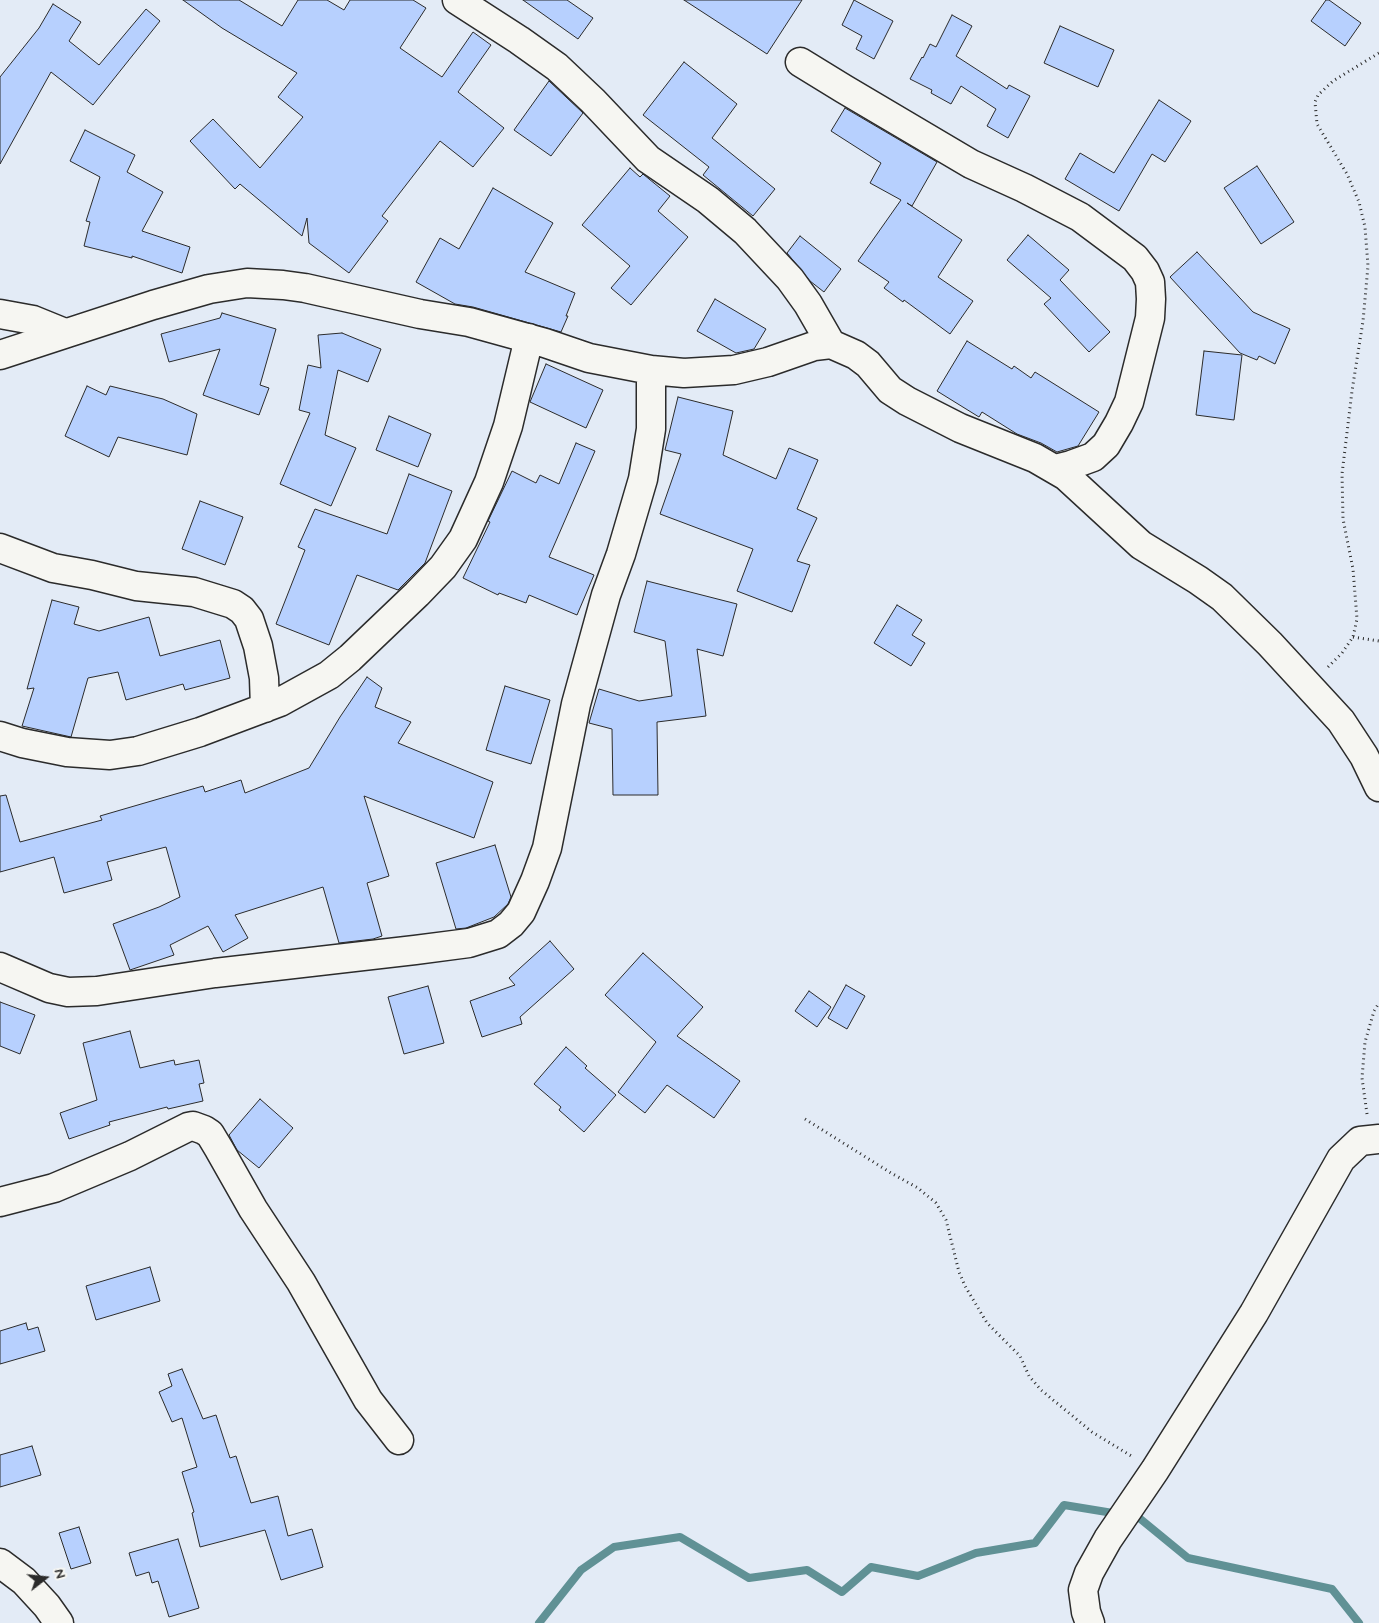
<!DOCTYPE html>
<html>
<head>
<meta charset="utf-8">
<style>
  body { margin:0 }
  #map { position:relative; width:1379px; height:1623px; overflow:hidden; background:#e3ebf6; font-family:Mynerve,sans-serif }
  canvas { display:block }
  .north { position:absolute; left:20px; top:1553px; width:50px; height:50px; -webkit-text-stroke:4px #f6f6f2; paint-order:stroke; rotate:74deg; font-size:14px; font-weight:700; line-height:20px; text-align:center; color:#2b2b2b }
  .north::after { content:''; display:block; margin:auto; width:18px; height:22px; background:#2b2b2b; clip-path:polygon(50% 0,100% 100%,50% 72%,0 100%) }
</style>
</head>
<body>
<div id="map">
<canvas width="1379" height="1623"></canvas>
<div class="north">N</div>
</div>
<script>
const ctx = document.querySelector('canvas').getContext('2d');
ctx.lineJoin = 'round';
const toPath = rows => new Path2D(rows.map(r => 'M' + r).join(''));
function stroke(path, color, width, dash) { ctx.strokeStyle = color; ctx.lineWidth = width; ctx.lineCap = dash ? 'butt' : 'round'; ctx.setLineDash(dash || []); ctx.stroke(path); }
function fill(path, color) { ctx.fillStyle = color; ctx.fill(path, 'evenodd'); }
const stream = toPath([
  [1131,1516,1138,1517,1188,1558,1332,1589,1359,1623],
  [539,1623,581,1570,614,1547,680,1537,749,1578,807,1570,842,1592,871,1567,918,1576,976,1553,1035,1543,1064,1505,1119,1514]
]);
const building = toPath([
  [183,0,239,0,282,26,298,0,327,0,344,10,350,0,413,0,426,8,400,48,442,77,473,32,491,45,458,92,504,128,473,167,440,141,382,216,388,221,349,273,309,243,307,218,302,236,240,184,235,189,190,141,213,119,260,168,303,117,278,97,297,73,222,28,183,0],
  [523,0,567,0,593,18,578,39,523,0],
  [684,0,802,0,767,54,684,0],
  [854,0,893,21,874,59,856,49,862,36,842,25,854,0],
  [1326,0,1329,0,1361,23,1345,46,1311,21,1326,0],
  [53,4,81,22,69,41,99,65,146,9,160,21,93,105,51,72,0,164,0,77,39,28,53,4],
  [952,15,972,26,956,56,1007,89,1009,85,1030,96,1008,138,987,126,996,109,961,86,951,104,931,93,932,90,910,79,922,57,923,58,930,44,936,47,952,15],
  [1060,26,1114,50,1098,87,1044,63,1060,26],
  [684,62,737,104,712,138,775,189,753,216,703,175,709,167,643,115,684,62],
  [549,81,583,113,551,156,514,130,549,81],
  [1159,100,1191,121,1165,162,1152,154,1119,211,1065,179,1080,153,1114,173,1159,100],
  [845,108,937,162,912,206,907,203,962,240,938,277,973,301,950,334,904,300,903,302,884,288,889,282,858,261,901,200,870,183,881,163,831,131,845,108],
  [85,130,135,155,127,172,163,192,142,231,190,247,182,273,132,256,132,258,84,246,90,222,86,221,100,177,70,161,85,130],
  [1257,166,1294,222,1261,244,1224,188,1257,166],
  [630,168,640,177,643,174,649,179,670,196,658,211,688,237,631,305,611,288,630,266,582,225,630,168],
  [493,188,553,223,525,272,575,293,566,316,568,316,561,332,473,307,455,304,416,282,440,238,459,249,493,188],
  [1028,235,1069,270,1060,280,1110,332,1089,352,1044,304,1051,298,1007,260,1028,235],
  [800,236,841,269,824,292,810,281,787,253,800,236],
  [1197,252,1253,312,1290,329,1275,364,1259,356,1257,360,1240,353,1170,277,1197,252],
  [715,299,766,329,754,349,736,353,697,331,715,299],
  [222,313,276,329,260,385,269,388,259,415,203,395,220,349,169,362,161,334,220,318,222,313],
  [342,333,381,349,368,382,338,370,325,435,356,448,331,506,280,484,310,413,299,410,308,365,321,368,318,335,342,333],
  [967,341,1012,369,1014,366,1031,378,1035,372,1099,412,1078,446,1057,452,1041,443,1017,434,982,412,979,417,937,391,967,341],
  [1204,351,1242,355,1234,420,1196,415,1204,351],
  [546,364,603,390,586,428,530,402,546,364],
  [87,386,106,395,110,386,163,399,197,414,187,455,118,437,109,457,65,436,87,386],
  [678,397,733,411,723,455,776,479,789,448,818,460,797,509,817,518,797,561,810,565,792,612,737,591,753,549,660,514,681,454,665,450,678,397],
  [389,416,431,434,418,467,376,450,389,416],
  [576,443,595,451,549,557,594,575,577,615,529,595,526,603,499,593,498,595,463,578,490,522,488,521,512,471,536,483,540,475,559,484,576,443],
  [409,474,452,491,425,563,398,590,357,575,329,645,276,624,305,550,298,547,315,509,387,534,409,474],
  [200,501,243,517,225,565,182,549,200,501],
  [647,581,737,604,723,656,697,649,706,716,657,722,658,795,613,795,612,729,589,723,599,689,639,701,672,696,665,641,634,632,647,581],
  [52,600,79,607,74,624,99,631,149,617,160,656,220,640,230,678,185,690,183,684,126,700,118,672,88,678,71,737,22,726,34,688,27,689,52,600],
  [897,605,922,620,912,635,925,643,911,666,874,643,897,605],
  [367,677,382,688,375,707,411,722,398,743,493,782,474,838,364,796,389,876,367,883,382,936,373,939,339,943,323,887,235,915,248,938,223,952,208,926,170,945,174,955,130,970,113,924,159,907,180,897,166,847,107,862,112,880,64,893,54,857,0,872,0,796,6,795,20,842,102,820,100,816,203,786,205,792,241,780,245,793,309,768,340,717,367,677],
  [505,686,550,700,531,764,486,750,505,686],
  [495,845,511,897,508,904,494,917,466,928,456,929,436,863,495,845],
  [550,941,574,969,520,1017,522,1024,482,1037,470,1001,515,985,509,978,550,941],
  [643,953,703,1007,677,1036,740,1081,714,1118,667,1085,645,1113,618,1092,656,1042,605,995,643,953],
  [846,985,865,996,847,1029,828,1018,846,985],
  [428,986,444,1043,404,1054,388,997,428,986],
  [809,991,831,1007,817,1027,795,1011,809,991],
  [0,1002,35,1015,20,1054,0,1046,0,1002],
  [130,1031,140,1068,174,1060,175,1065,199,1060,204,1083,199,1084,203,1101,168,1109,167,1107,109,1122,110,1125,69,1139,60,1113,97,1100,83,1043,130,1031],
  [566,1047,587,1066,585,1068,616,1095,584,1132,559,1110,561,1107,534,1084,566,1047],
  [260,1099,293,1128,259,1168,237,1150,229,1135,260,1099],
  [150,1267,160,1301,96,1320,86,1286,150,1267],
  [26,1323,28,1330,38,1327,45,1351,0,1364,0,1331,26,1323],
  [182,1369,203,1419,216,1415,230,1458,236,1456,251,1503,278,1496,288,1536,312,1529,323,1567,281,1580,265,1530,200,1547,192,1513,194,1512,182,1472,197,1467,182,1418,172,1422,159,1392,172,1386,168,1374,182,1369],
  [32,1446,41,1475,0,1487,0,1455,32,1446],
  [79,1527,91,1563,71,1569,59,1533,79,1527],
  [178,1539,199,1608,169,1617,158,1581,152,1583,149,1572,136,1576,129,1553,178,1539]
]);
const path = toPath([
  [1353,637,1379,641],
  [1328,667,1342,653,1353,637,1357,619,1353,569,1343,519,1342,474,1352,391,1363,321,1368,266,1365,227,1359,202,1347,174,1317,124,1315,102,1318,95,1333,81,1379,53],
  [1367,1114,1362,1078,1365,1042,1374,1011,1379,1003],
  [805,1119,891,1173,918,1188,936,1203,946,1220,959,1272,965,1286,987,1323,1020,1356,1029,1376,1041,1390,1092,1432,1133,1457]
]);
const minor = toPath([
  [457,0,519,40,557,67,593,101,648,159,708,200,745,231,790,279,808,304,831,344],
  [800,62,844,89,971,164,1024,188,1080,217,1135,258,1145,271,1150,282,1151,299,1150,318,1129,402,1119,423,1106,445,1093,457,1071,465,1055,469],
  [0,314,33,320,65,333],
  [0,355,153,305,209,289,247,283,283,285,305,288,420,314,469,322,545,343,589,358,651,370,684,373,734,370,768,362,814,346,831,344,856,355,868,364,890,390,907,401,960,428,1035,458,1066,476,1141,545,1198,580,1222,597,1270,644,1341,721,1364,756,1379,787],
  [0,548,53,568,92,575,136,586,194,592,233,604,242,610,249,619,258,646,264,678,265,708],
  [0,736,22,743,67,752,110,755,138,751,200,732,280,702,329,675,350,658,417,594,443,567,463,539,489,482,508,426,529,338],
  [0,967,49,988,68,992,97,991,215,973,415,950,469,943,498,934,511,924,521,912,535,881,547,848,576,704,606,595,621,554,643,479,651,429,651,370],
  [0,1202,54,1188,130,1156,188,1127,193,1126,204,1130,210,1134,219,1149,253,1209,301,1282,368,1400,399,1440],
  [0,1563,24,1581,47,1606,59,1623],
  [1090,1623,1086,1612,1083,1590,1089,1573,1108,1539,1155,1470,1254,1313,1341,1159,1360,1141,1379,1139]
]);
stroke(stream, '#609195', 8);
fill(building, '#b7d0fe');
stroke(building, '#2b2b2b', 1);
stroke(minor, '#2b2b2b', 31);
stroke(path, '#2b2b2b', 3, [1, 4]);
stroke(minor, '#f6f6f2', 28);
</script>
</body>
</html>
